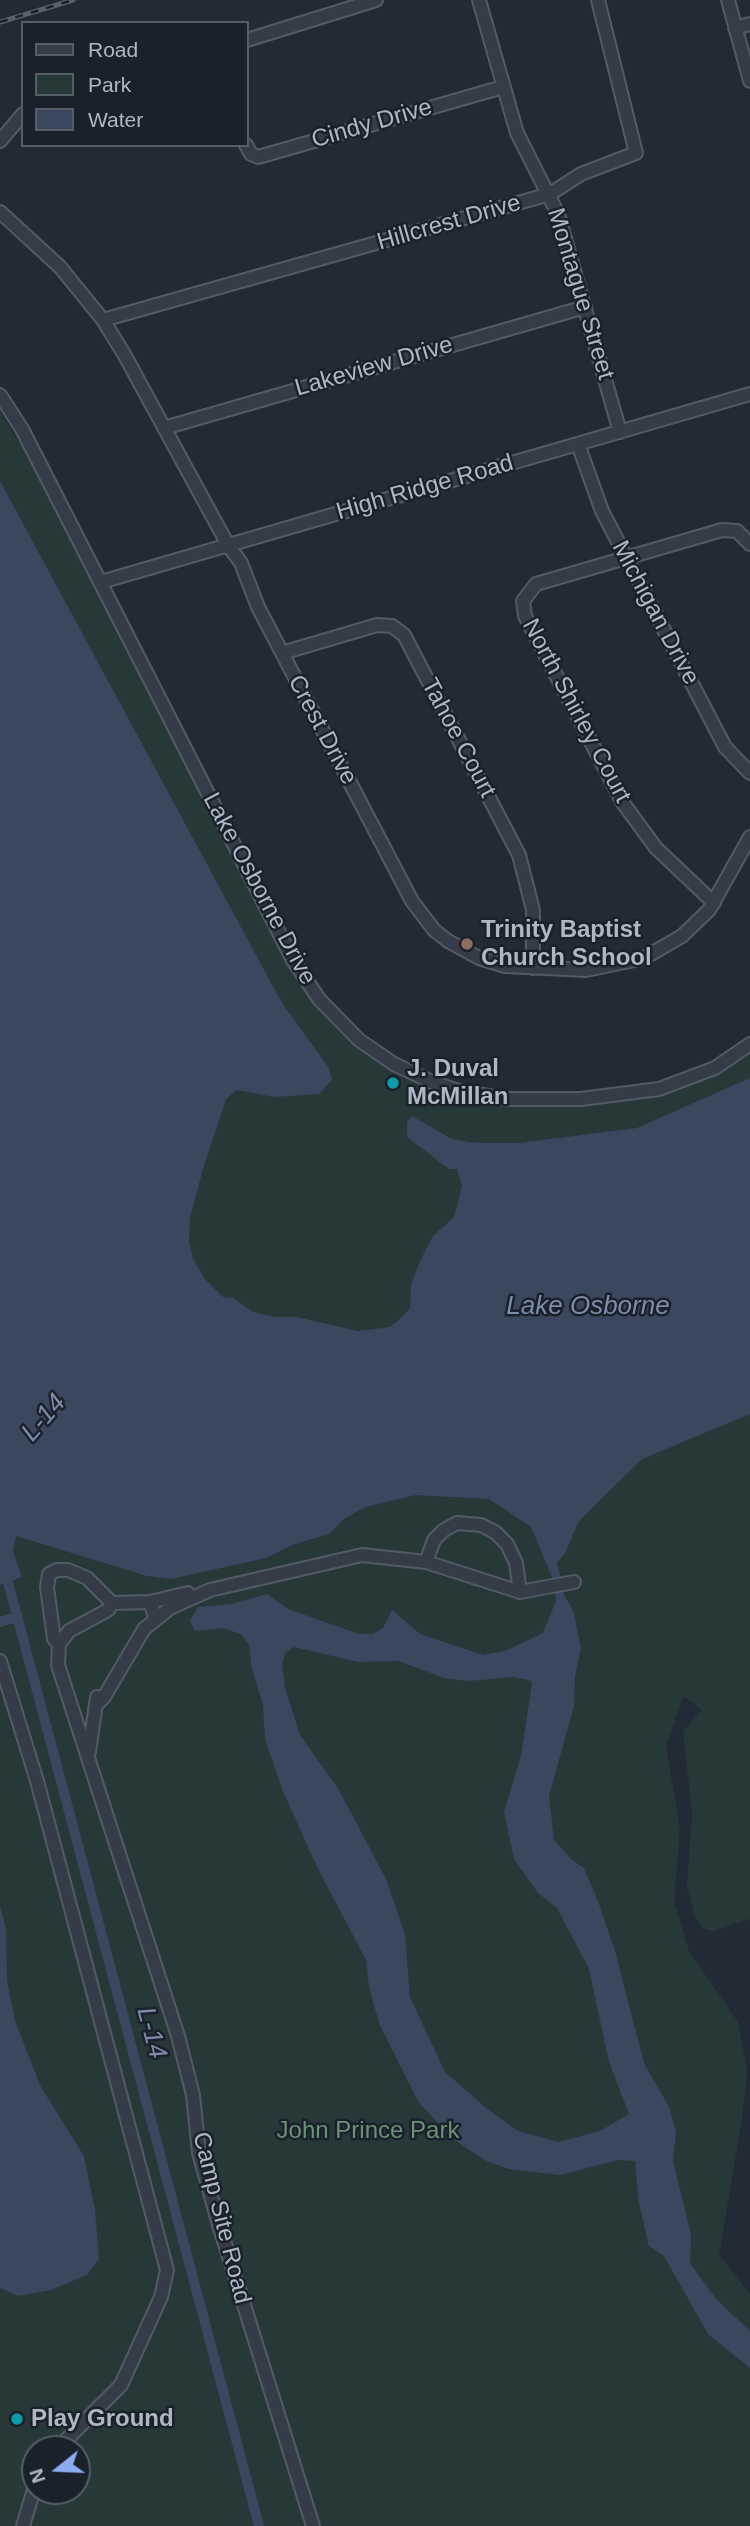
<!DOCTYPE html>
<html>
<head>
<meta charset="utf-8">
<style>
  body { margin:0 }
  #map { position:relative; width:750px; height:2526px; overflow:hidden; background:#222a36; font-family:Helvetica,sans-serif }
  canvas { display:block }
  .legend { position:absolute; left:21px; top:21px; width:228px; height:126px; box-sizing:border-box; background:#1b212b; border:2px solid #575d68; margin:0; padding:9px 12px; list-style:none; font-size:21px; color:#b0b7c3 }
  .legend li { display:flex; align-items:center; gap:14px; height:35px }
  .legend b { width:35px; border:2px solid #575d68 }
  .north { position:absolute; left:21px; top:2435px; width:70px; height:70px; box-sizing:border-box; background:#1b212b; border:2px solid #575d68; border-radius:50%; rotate:252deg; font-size:19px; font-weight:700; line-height:28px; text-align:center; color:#b0b7c3 }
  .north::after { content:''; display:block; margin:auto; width:24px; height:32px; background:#8bacee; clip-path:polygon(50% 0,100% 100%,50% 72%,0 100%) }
</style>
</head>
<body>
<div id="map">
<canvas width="750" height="2526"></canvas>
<ul class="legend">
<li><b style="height:9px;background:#363c47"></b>Road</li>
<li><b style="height:19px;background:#273839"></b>Park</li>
<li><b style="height:19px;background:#39475f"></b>Water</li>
</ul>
<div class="north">N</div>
</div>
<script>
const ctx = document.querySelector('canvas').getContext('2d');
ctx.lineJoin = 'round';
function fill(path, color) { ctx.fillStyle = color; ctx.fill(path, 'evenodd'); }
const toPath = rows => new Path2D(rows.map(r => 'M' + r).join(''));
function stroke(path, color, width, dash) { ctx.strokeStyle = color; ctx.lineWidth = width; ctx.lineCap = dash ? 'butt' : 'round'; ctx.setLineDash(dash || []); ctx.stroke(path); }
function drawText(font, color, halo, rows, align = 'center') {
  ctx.font = font + ' Helvetica,sans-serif'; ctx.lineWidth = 5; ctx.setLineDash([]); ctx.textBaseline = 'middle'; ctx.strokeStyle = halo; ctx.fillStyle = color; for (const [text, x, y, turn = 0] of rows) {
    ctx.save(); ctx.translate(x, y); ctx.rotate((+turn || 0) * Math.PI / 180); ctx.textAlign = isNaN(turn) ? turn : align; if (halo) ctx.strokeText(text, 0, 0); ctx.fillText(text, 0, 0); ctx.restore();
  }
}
const green = toPath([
  [0,412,36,468,249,884,331,1020,368,1057,406,1075,553,1103,619,1102,694,1082,750,1051,750,1919,712,1931,702,1928,695,1917,687,1886,692,1813,683,1731,702,1710,683,1696,666,1747,680,1829,674,1901,689,1951,738,2022,747,2071,743,2112,719,2255,750,2294,750,2526,0,2526],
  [35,2449,77,2449,77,2491,35,2491]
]);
const water = toPath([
  [0,481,282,1003,329,1068,332,1080,319,1094,274,1097,237,1090,226,1099,203,1169,190,1218,189,1241,193,1259,205,1279,223,1297,233,1298,253,1312,275,1317,297,1317,358,1331,390,1327,401,1318,410,1308,411,1284,421,1259,433,1236,454,1217,462,1186,457,1169,449,1169,407,1137,407,1122,412,1116,452,1139,477,1143,519,1143,637,1128,750,1078,750,1414,642,1459,579,1521,565,1553,557,1563,564,1595,573,1610,581,1648,575,1677,574,1706,549,1796,554,1840,571,1859,584,1868,599,1904,615,1951,644,2063,669,2107,676,2131,673,2161,691,2235,690,2263,716,2299,750,2331,750,2368,708,2334,664,2256,649,2246,639,2203,635,2161,618,2160,560,2175,509,2169,486,2161,453,2139,419,2103,379,2023,369,1987,366,1960,317,1867,282,1789,265,1739,263,1705,252,1669,249,1645,241,1634,223,1628,195,1631,190,1621,198,1607,232,1604,267,1594,288,1609,359,1634,373,1634,383,1628,392,1610,420,1634,483,1655,505,1651,543,1633,556,1601,552,1577,531,1527,489,1499,416,1495,365,1507,344,1519,329,1534,292,1545,266,1558,171,1579,147,1576,16,1536,13,1551,22,1577,0,1585],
  [294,1647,358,1662,399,1661,444,1678,469,1681,512,1677,529,1680,532,1683,521,1756,504,1812,514,1859,538,1893,557,1908,589,1969,609,2062,629,2114,600,2131,558,2142,518,2131,486,2108,445,2072,410,1997,405,1934,386,1879,339,1790,300,1735,285,1688,282,1665,285,1653],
  [0,1906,6,1928,7,1980,15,2021,41,2087,84,2156,95,2210,99,2259,87,2275,51,2290,18,2296,0,2288]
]);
const canal = toPath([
  [0,1552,259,2526],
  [0,1622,18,1617]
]);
const minor = toPath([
  [479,0,517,133,558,214,620,432],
  [728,0,750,81],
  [735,28,750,24],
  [247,40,376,0],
  [0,141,23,114],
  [246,145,251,154,258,157,503,87],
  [0,212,60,267,103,320,124,354,228,545,241,563,258,607,412,901,434,930,448,941,479,958,505,966,586,970,644,958,682,936,709,910,750,837],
  [103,320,550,194,581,174,636,153,598,0],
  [0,395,22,429,293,960,319,999,359,1040,394,1064,432,1082,459,1091,506,1099,581,1099,659,1089,715,1068,750,1044],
  [164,428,585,307],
  [578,444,602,511,725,747,750,773],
  [101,582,750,394],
  [282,653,377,625,392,626,404,635,519,855,533,910,533,968],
  [714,903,656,848,623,803,525,616,523,601,536,584,722,530,737,531,750,544],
  [426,1562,434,1540,444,1530,457,1523,481,1525,495,1532,507,1544,516,1563,520,1592],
  [150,1602,188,1593],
  [112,1603,108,1610,69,1631,59,1644,58,1665,178,2036,193,2095,199,2153,219,2225,313,2526],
  [59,1644,54,1639,47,1587,49,1574,57,1570,68,1570,87,1578,112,1603,150,1602,156,1619],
  [0,1661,37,1781,167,2270,161,2297,121,2385,57,2449],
  [96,1705,104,1697,144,1629,170,1608,210,1590,362,1555,426,1562,520,1592,574,1582],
  [89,1752,97,1697],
  [23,2526,35,2486]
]);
const rail = toPath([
  [0,22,73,0]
]);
const markers = [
  [467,944,7,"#8d6e63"],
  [393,1083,7,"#0f9aa8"],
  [17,2419,7,"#0f9aa8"]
];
const streetNames = [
  ["Cindy Drive",372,124,-16],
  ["Hillcrest Drive",449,223,-16],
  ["Montague Street",580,294,73],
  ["Lakeview Drive",374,367,-16],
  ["High Ridge Road",425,488,-16],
  ["Michigan Drive",655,613,62],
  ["North Shirley Court",576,711,62],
  ["Crest Drive",322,730,62],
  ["Tahoe Court",458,738,62],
  ["Lake Osborne Drive",259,889,62],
  ["Camp Site Road",221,2218,76]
];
const poiNames = [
  ["Trinity Baptist",481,930],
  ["Church School",481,958],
  ["J. Duval",407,1069],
  ["McMillan",407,1097],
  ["Play Ground",31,2419]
];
const parkNames = [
  ["John Prince Park",368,2131]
];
const waterNames = [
  ["Lake Osborne",588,1307],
  ["L-14",44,1418,-49],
  ["L-14",151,2033,75]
];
fill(green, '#273839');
fill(water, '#39475f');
stroke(canal, '#39475f', 10);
stroke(minor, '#535a65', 16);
stroke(minor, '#363c47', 12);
stroke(rail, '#58606e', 5);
stroke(rail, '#1b212b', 2.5, [8]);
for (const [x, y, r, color] of markers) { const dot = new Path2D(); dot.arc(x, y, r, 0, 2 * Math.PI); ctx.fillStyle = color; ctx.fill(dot); stroke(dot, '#1b212b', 2.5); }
drawText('24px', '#b0b7c3', '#1b212b', streetNames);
drawText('bold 24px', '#b0b7c3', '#1b212b', poiNames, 'left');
drawText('24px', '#6a9275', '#1b212b', parkNames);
drawText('italic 26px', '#7b8daa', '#1b212b', waterNames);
</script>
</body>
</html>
